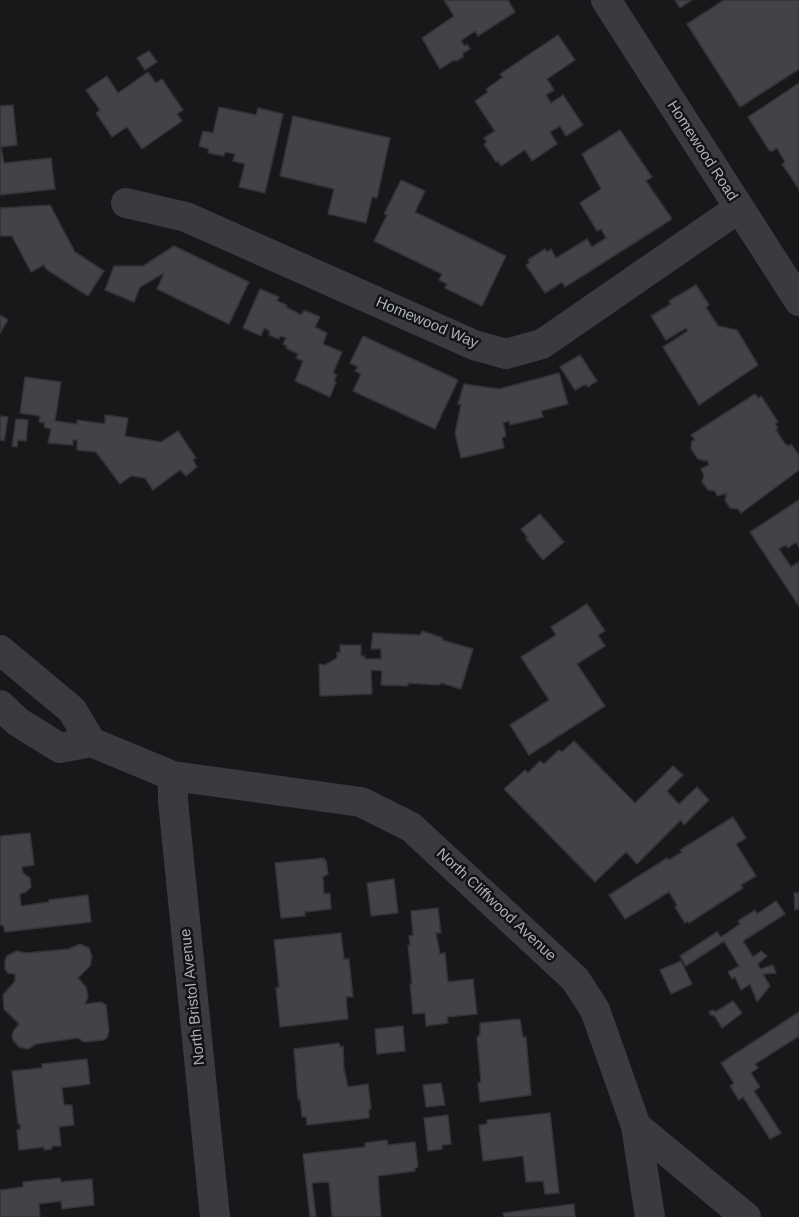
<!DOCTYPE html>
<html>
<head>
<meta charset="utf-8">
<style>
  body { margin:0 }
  canvas { display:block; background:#18181a }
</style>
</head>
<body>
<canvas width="799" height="1217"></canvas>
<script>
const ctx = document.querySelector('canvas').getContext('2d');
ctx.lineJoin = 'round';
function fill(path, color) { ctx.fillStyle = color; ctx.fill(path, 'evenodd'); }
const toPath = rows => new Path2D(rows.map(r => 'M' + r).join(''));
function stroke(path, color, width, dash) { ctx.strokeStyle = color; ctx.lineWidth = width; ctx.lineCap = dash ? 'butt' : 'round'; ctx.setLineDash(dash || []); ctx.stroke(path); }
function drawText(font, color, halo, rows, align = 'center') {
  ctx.font = font + ' Arial,sans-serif'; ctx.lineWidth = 5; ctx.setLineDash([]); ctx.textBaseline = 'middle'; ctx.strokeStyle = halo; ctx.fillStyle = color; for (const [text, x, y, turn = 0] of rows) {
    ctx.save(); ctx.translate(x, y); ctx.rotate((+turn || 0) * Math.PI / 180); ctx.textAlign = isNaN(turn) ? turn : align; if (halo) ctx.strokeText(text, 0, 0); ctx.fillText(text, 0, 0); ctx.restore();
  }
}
const building = toPath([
  [444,0,508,0,515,12,478,36,475,31,461,41,465,46,467,44,470,49,463,53,463,57,456,61,454,60,440,69,422,38,454,16,444,0],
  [675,0,692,0,680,8,675,0],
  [724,0,798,0,799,2,799,69,740,107,687,24,724,0],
  [558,35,575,60,547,79,554,90,546,95,551,103,563,95,583,125,566,136,560,126,550,132,557,144,532,161,525,150,501,166,498,161,496,162,484,144,487,142,484,138,495,131,475,101,488,92,486,89,503,77,500,74,558,35],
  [149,51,157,62,145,70,137,58,149,51],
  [148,72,156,83,162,79,183,110,177,114,182,121,142,149,127,127,112,137,96,113,100,110,86,90,107,76,118,93,148,72],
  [799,83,799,189,782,164,785,162,777,148,772,151,769,150,748,117,799,83],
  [13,105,17,145,1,147,4,163,51,158,55,189,0,195,0,106,13,105],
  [219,107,256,115,258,108,283,114,265,193,239,187,245,164,233,161,235,154,225,152,224,156,208,153,209,149,199,146,203,131,213,133,219,107],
  [293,116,390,138,377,198,372,197,366,223,328,214,334,189,280,176,293,116],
  [620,130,652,177,646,181,672,219,565,287,562,282,545,293,526,265,530,262,528,260,545,249,547,252,551,249,556,258,587,239,592,247,606,238,601,229,597,231,580,203,601,189,582,154,620,130],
  [401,180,425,191,415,212,506,256,482,306,445,288,447,284,439,280,442,274,374,241,387,215,384,214,401,180],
  [50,205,75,252,104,271,88,296,46,269,44,265,31,272,12,236,0,236,0,208,50,205],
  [174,246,249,282,229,324,157,289,164,273,140,287,134,302,105,290,114,266,143,266,174,246],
  [696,285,709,305,706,307,718,326,737,330,758,365,699,405,663,347,688,331,686,328,666,340,651,316,671,304,669,301,696,285],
  [260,289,279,297,277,301,287,305,286,307,301,315,304,310,320,317,315,327,327,333,323,344,342,352,333,373,337,375,334,381,336,382,330,397,295,381,303,361,296,358,298,354,286,348,287,346,283,344,286,338,280,336,279,339,269,335,270,331,264,328,261,336,243,328,260,289],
  [0,315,8,320,0,333,0,315],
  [363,336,458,380,435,429,353,391,361,374,355,371,358,367,350,363,363,336],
  [580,355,597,381,588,387,586,384,575,390,560,367,580,355],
  [559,373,568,404,541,411,543,417,510,425,509,421,503,423,506,436,502,438,504,448,461,458,455,433,461,405,458,404,464,384,499,389,559,373],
  [25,377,61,382,55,421,77,424,77,420,105,424,105,415,128,418,125,436,161,442,178,431,196,458,193,460,197,467,186,476,180,470,153,490,145,478,131,476,120,484,96,452,77,450,77,440,73,440,73,445,48,443,51,429,44,427,45,423,39,422,40,416,20,413,25,377],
  [755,394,758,398,761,396,778,422,775,424,778,428,776,430,785,444,789,446,791,444,799,455,799,470,741,513,738,509,730,508,725,500,727,493,717,496,715,491,708,490,702,482,704,475,701,469,709,465,707,460,705,461,698,459,691,449,692,441,695,440,691,435,755,394],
  [0,416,8,417,4,441,0,440,0,416],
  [16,419,28,420,26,441,18,440,17,447,12,446,16,419],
  [799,500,799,547,796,542,788,548,786,545,779,549,791,567,799,562,799,606,750,532,799,500],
  [540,514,564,542,543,560,526,539,528,538,521,529,540,514],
  [587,604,605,631,598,635,605,646,577,664,605,706,529,755,510,725,549,700,521,657,556,635,551,627,587,604],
  [422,631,443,638,442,640,473,649,461,689,441,683,440,685,408,683,408,686,381,685,382,671,371,670,372,694,320,696,319,664,325,665,337,658,337,652,340,653,340,645,361,645,361,656,364,656,365,659,381,659,381,649,371,649,373,633,420,635,422,631],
  [574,741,635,803,673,766,683,775,667,791,676,801,679,804,697,787,709,800,684,825,681,820,637,864,626,852,595,882,504,789,525,770,528,773,540,761,544,764,559,750,562,752,574,741],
  [733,817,746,838,736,844,756,876,741,885,743,888,689,923,688,921,685,923,675,907,677,905,669,892,625,919,609,895,667,858,669,860,682,852,680,850,733,817],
  [30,833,34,865,22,867,23,873,30,878,31,887,26,892,20,894,21,906,49,902,49,900,88,895,91,922,5,932,3,925,0,925,0,836,30,833],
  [324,858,324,861,326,860,328,874,323,877,324,894,330,893,331,909,305,912,305,916,281,918,275,863,324,858],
  [394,879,398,913,371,916,367,883,394,879],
  [794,893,799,893,799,909,795,910,794,893],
  [776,901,785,914,743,941,753,957,761,951,767,956,758,964,760,969,773,965,776,973,763,974,770,986,757,1002,750,984,741,990,735,977,732,979,728,972,739,966,724,941,686,966,680,956,717,932,721,937,740,924,738,921,755,910,757,914,776,901],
  [438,908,441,933,436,933,440,954,445,953,448,982,473,979,477,1014,447,1017,448,1023,426,1026,425,1013,413,1014,410,984,412,984,408,945,410,945,409,936,413,935,411,911,438,908],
  [341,933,344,959,349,959,353,997,346,997,348,1019,280,1027,276,988,279,987,274,940,341,933],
  [80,944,89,948,92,957,90,966,78,978,86,987,88,997,85,1004,101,1002,106,1005,109,1031,107,1038,104,1040,84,1042,78,1038,36,1044,28,1049,19,1047,13,1040,12,1035,14,1030,19,1024,4,1009,3,995,15,981,15,974,8,973,5,969,5,960,7,956,17,951,25,953,69,949,80,944],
  [681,961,692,984,671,994,660,970,681,961],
  [733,1001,742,1013,722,1028,714,1015,712,1016,709,1012,713,1010,715,1012,733,1001],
  [799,1012,799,1036,755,1064,758,1068,751,1073,760,1087,754,1091,781,1133,770,1139,743,1097,739,1100,730,1086,734,1083,721,1063,799,1012],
  [520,1019,523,1037,526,1037,531,1095,480,1102,478,1083,481,1082,477,1038,480,1034,480,1023,520,1019],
  [403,1026,405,1051,377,1054,375,1029,403,1026],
  [339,1043,340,1047,343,1046,344,1069,348,1087,368,1084,371,1109,369,1109,369,1118,307,1125,306,1117,302,1117,300,1099,298,1100,294,1049,339,1043],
  [87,1059,90,1084,62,1088,64,1105,72,1105,74,1125,59,1127,61,1146,52,1146,52,1149,44,1150,44,1147,19,1150,17,1130,20,1130,20,1124,18,1124,12,1071,42,1068,42,1064,87,1059],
  [441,1083,445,1105,426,1107,423,1085,441,1083],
  [550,1113,559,1193,545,1194,543,1181,526,1182,523,1156,483,1161,479,1125,487,1124,487,1120,550,1113],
  [448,1115,451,1144,442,1145,442,1149,428,1151,424,1118,448,1115],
  [387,1140,388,1145,415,1142,418,1167,415,1168,415,1171,378,1176,381,1217,332,1217,329,1182,312,1183,316,1217,310,1217,303,1154,365,1147,365,1143,387,1140],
  [60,1178,61,1182,92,1179,94,1205,62,1209,61,1201,39,1204,40,1217,0,1217,0,1190,23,1187,23,1182,60,1178],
  [574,1204,575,1217,504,1217,503,1213,574,1204]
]);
const minor = toPath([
  [606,0,799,301],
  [126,203,186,217,474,345,506,354,542,344,739,208],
  [0,650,72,710,91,742],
  [0,705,18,722,60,748,91,742,173,776,361,802,411,827,575,979,595,1010,636,1126,650,1217],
  [173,776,173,801,215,1217],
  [636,1126,746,1217]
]);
const streetNames = [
  ["Homewood Road",702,151,57],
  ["Homewood Way",427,323,23],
  ["North Cliffwood Avenue",496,905,43],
  ["North Bristol Avenue",193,997,-96]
];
fill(building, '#434347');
stroke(building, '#333336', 1.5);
stroke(minor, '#3a3a3f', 30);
drawText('15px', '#abb0ba', '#131316', streetNames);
</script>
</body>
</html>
